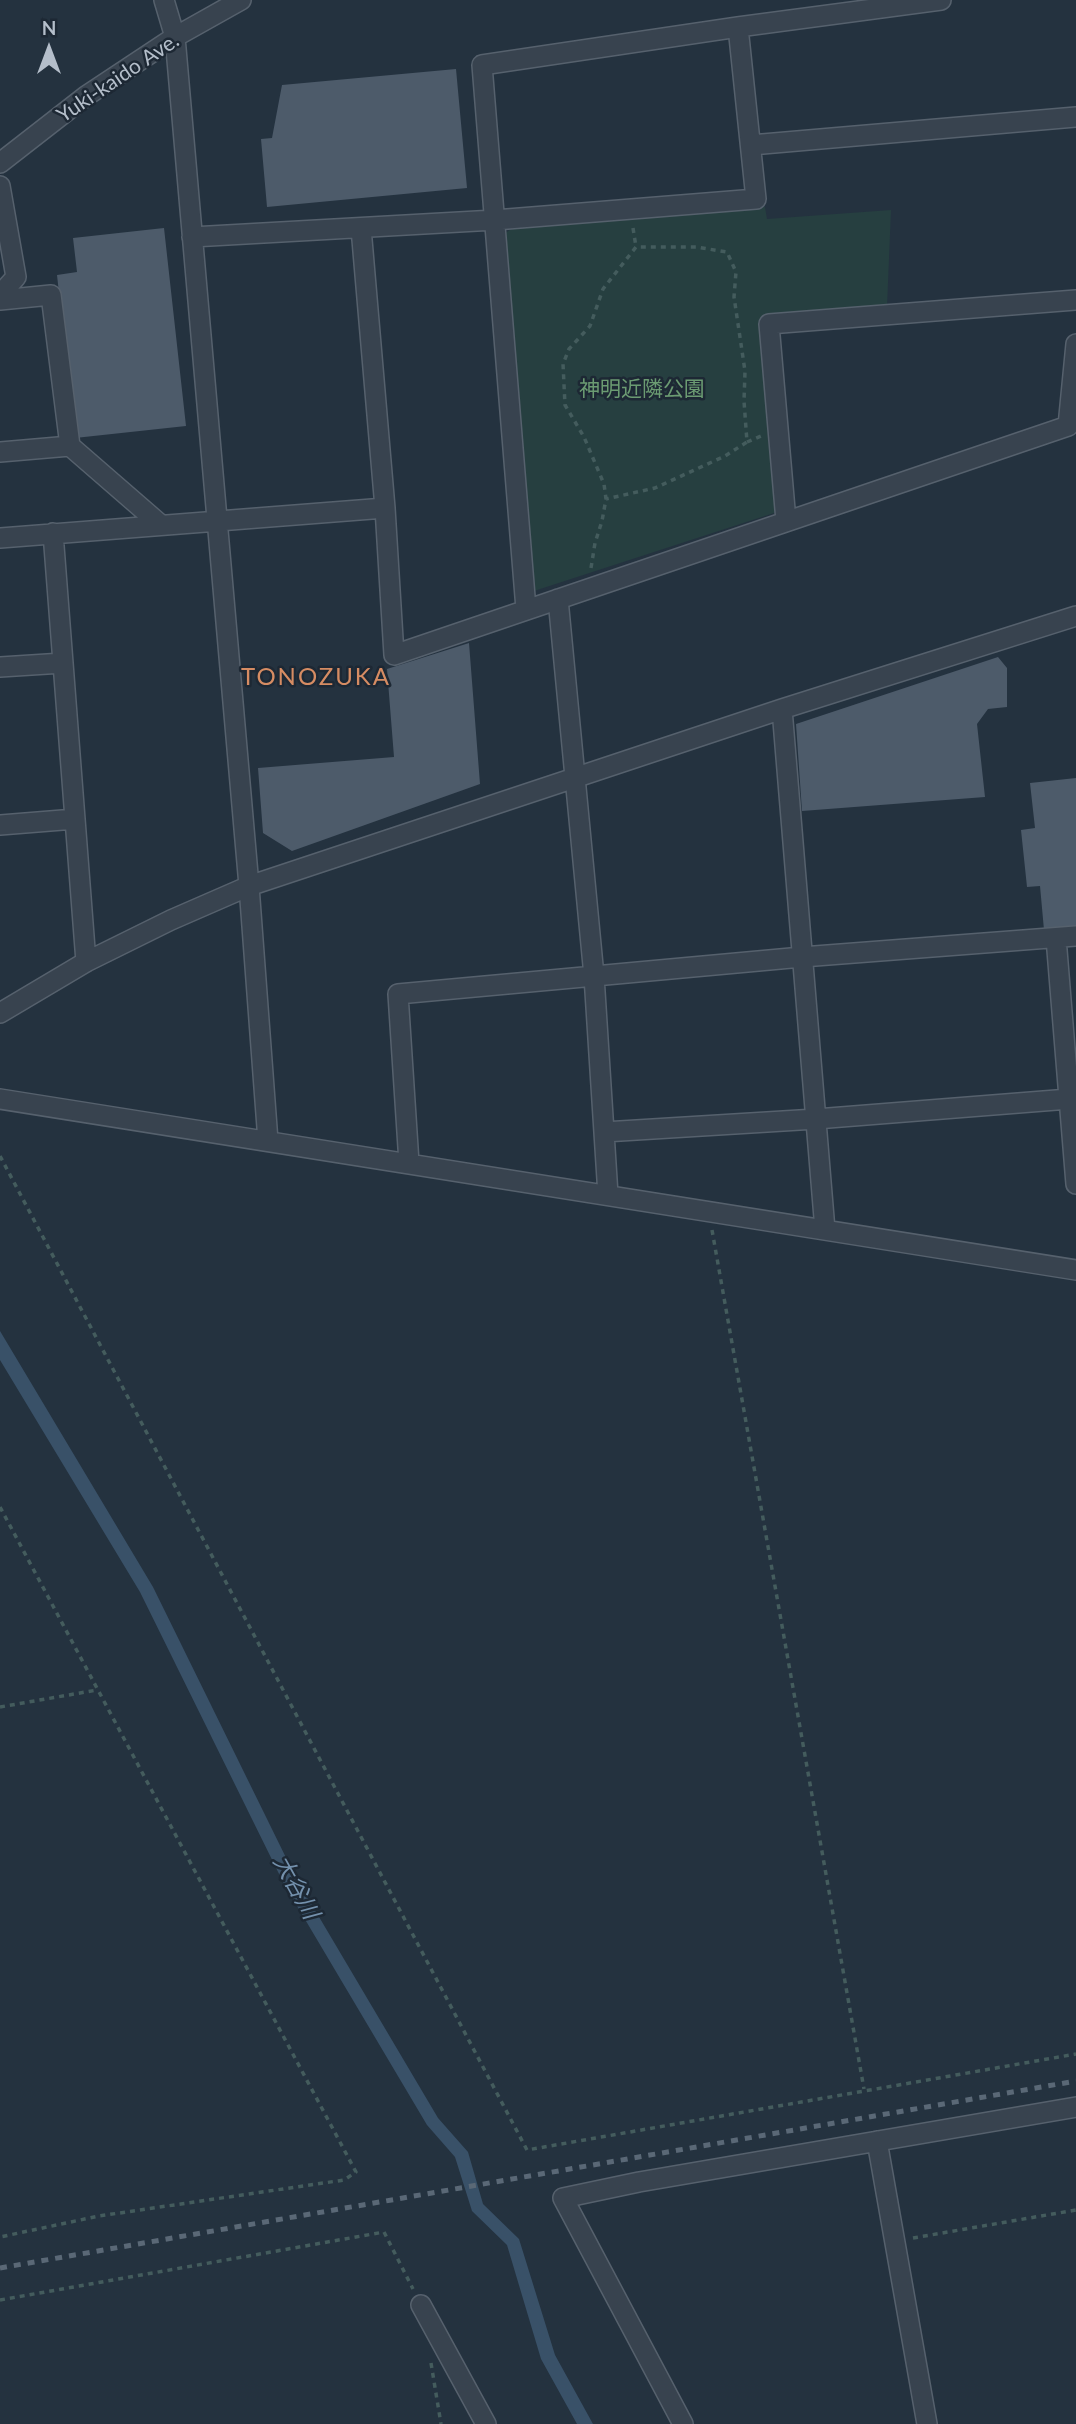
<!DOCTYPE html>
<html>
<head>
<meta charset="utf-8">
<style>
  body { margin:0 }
  #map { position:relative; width:1076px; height:2424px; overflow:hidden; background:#24323f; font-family:Lato,sans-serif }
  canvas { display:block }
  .north { position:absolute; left:14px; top:14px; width:70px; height:70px; -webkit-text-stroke:5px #1d2834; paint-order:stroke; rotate:0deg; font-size:19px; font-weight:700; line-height:28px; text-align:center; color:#b4beca }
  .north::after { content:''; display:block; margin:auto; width:24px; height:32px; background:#b4beca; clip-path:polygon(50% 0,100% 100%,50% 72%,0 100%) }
</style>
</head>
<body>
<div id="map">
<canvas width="1076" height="2424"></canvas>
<div class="north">N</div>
</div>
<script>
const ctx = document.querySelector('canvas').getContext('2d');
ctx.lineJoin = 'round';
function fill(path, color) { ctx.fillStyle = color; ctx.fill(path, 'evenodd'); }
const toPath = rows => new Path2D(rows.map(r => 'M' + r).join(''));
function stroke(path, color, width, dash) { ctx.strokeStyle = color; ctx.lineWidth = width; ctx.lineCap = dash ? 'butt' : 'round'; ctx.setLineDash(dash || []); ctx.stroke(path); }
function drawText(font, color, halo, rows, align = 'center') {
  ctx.font = font + ' Lato,"Noto Sans JP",sans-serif'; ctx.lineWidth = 5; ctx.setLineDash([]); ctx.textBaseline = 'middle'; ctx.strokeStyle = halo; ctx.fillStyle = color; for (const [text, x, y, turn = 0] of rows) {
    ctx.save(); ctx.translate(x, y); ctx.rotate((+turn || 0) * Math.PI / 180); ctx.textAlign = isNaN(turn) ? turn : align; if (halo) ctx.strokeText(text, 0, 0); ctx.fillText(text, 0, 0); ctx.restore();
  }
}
const green = toPath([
  [765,207,767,219,891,210,887,307,762,317,777,502,774,513,534,591,504,234,514,227]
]);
const water = toPath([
  [0,1331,153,1587,296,1878,438,2118,468,2152,483,2204,519,2239,555,2355,593,2424,577,2424,541,2359,507,2245,472,2211,455,2157,427,2125,284,1884,140,1592,0,1360]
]);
const building = toPath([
  [456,69,467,188,267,207,261,139,272,138,282,85],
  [164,228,186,426,75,438,57,275,77,272,73,238],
  [469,643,480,784,292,851,263,833,258,768,394,757,387,669],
  [998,657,1007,668,1007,707,988,709,977,724,985,797,802,811,796,724],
  [1076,778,1076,926,1044,930,1040,886,1027,887,1021,830,1035,828,1030,783]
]);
const path = toPath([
  [633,228,636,247],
  [747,442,761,436],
  [591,568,595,543,602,521,606,499,604,484,584,437,565,405,563,364,569,349,590,326,603,289,636,247,696,247,727,252,736,272,734,297,745,371,744,401,747,442,725,456,655,488,606,499],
  [0,1156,527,2150,1076,2054],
  [712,1230,864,2089],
  [0,1507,356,2172,344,2180,99,2216,0,2237],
  [0,1707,97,1690],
  [913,2238,1076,2210],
  [0,2300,384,2232,413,2289],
  [431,2363,441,2424]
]);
const minor = toPath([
  [164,0,175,37,249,886,268,1141],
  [751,145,1076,117],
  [0,163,86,96,175,37,241,0],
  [0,186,16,277,0,295],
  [361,228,385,508],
  [192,237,495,220,756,199,738,27],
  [0,300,51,295,70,446,161,525],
  [0,452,70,446],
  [786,521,769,324,1076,300],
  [53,533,86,962],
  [0,538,385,508,394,655,1068,426,1076,344],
  [558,599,594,976,608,1195],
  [526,609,482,65,738,27,941,0],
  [0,667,63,663],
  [782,709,825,1230],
  [0,825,75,819],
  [1056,938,1076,1184],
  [0,1013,86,962,171,920,249,886,782,709,1076,616],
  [0,1099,1076,1270],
  [604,1132,816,1119,1069,1099],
  [409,1163,398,994,802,957,1076,936],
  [877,2141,927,2424],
  [421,2305,486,2424],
  [683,2424,563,2198,639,2182,1076,2107]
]);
const rail = toPath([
  [0,2268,1076,2081]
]);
const streetNames = [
  ["Yuki-kaido Ave.",118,78,-34]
];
const parkNames = [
  ["神明近隣公園",642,389]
];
const waterNames = [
  ["大谷川",296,1887,61]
];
const quarterNames = [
  ["TONOZUKA",316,677]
];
fill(green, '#263f40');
fill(water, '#395168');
fill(building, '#4d5b6a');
stroke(minor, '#56616d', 22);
stroke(path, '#445c5d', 3.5, [5, 5]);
stroke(minor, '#38434f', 19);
stroke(rail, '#5a6876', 5, [7, 7]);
drawText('21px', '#b4beca', '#1d2834', streetNames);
drawText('21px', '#6b9b72', '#1d2834', parkNames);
drawText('italic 23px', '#7491ad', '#1d2834', waterNames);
ctx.letterSpacing = '2px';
drawText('24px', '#d68c63', '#1d2834', quarterNames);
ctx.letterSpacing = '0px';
</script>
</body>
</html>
